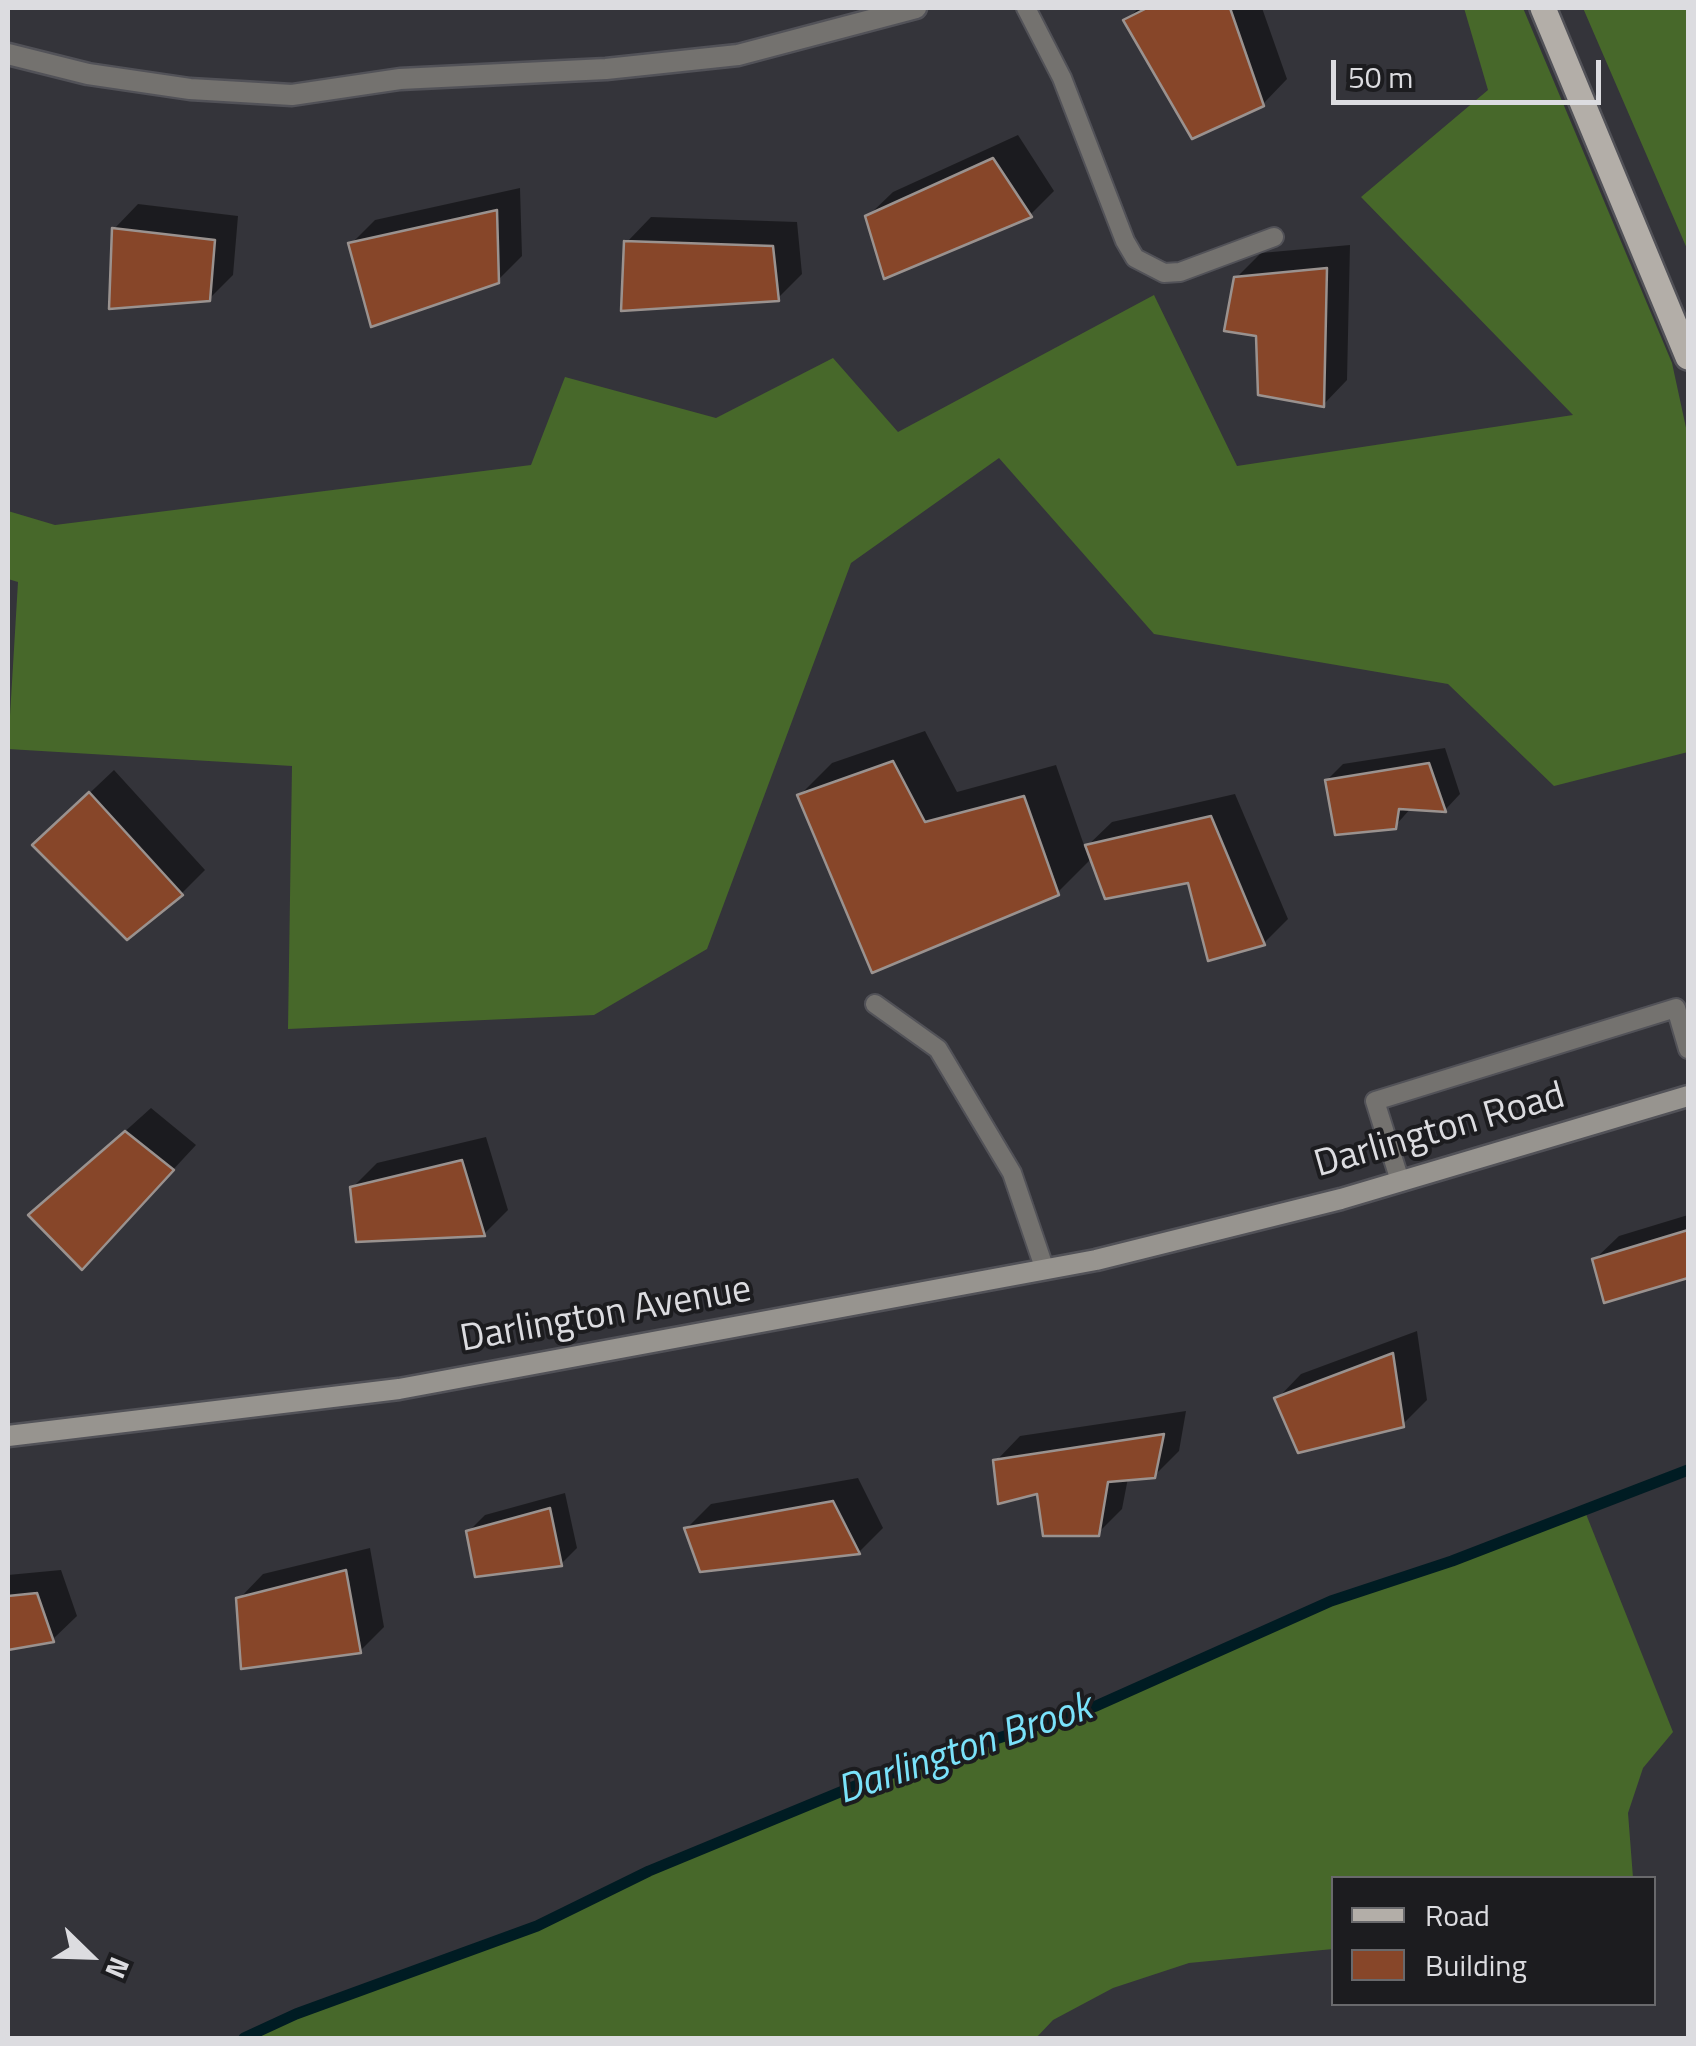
<!DOCTYPE html>
<html>
<head>
<meta charset="utf-8">
<style>
  body { margin:0 }
  #map { position:relative; width:1696px; height:2046px; overflow:hidden; background:#34343a; font-family:"Titillium Web",sans-serif }
  canvas { display:block }
  .frame { position:absolute; inset:0; border:10px solid #dcdce0; pointer-events:none }
  .legend { position:absolute; left:1331px; top:1876px; width:325px; height:130px; box-sizing:border-box; background:#1c1c1f; border:2px solid #69696c; margin:0; padding:12px 18px; list-style:none; font-size:30px; color:#dcdce0 }
  .legend li { display:flex; align-items:center; gap:20px; height:50px }
  .legend b { width:50px; border:2px solid #69696c }
  .north { position:absolute; left:40px; top:1906px; width:100px; height:100px; -webkit-text-stroke:8px #1c1c1f; paint-order:stroke; rotate:113deg; font-size:28px; font-weight:700; line-height:40px; text-align:center; color:#dcdce0 }
  .north::after { content:''; display:block; margin:auto; width:35px; height:45px; background:#dcdce0; clip-path:polygon(50% 0,100% 100%,50% 72%,0 100%) }
  .scale { position:absolute; left:1331px; top:60px; width:270px; height:45px; box-sizing:border-box; border:5px solid #dcdce0; border-top:0; padding-left:12px; font-size:30px; line-height:35px; white-space:nowrap; color:#dcdce0; -webkit-text-stroke:8px #1c1c1f; paint-order:stroke }
</style>
</head>
<body>
<div id="map">
<canvas width="1696" height="2046"></canvas>
<div class="frame"></div>
<ul class="legend">
<li><b style="height:12px;background:#b3aea8"></b>Road</li>
<li><b style="height:28px;background:#874629"></b>Building</li>
</ul>
<div class="north">N</div>
<div class="scale">50 m</div>
</div>
<script>
const ctx = document.querySelector('canvas').getContext('2d');
ctx.lineJoin = 'round';
function fill(path, color) { ctx.fillStyle = color; ctx.fill(path, 'evenodd'); }
const toPath = rows => new Path2D(rows.map(r => 'M' + r).join(''));
function stroke(path, color, width, dash) { ctx.strokeStyle = color; ctx.lineWidth = width; ctx.lineCap = dash ? 'butt' : 'round'; ctx.setLineDash(dash || []); ctx.stroke(path); }
function drawText(font, color, halo, rows, align = 'center') {
  ctx.font = font + ' "Titillium Web",sans-serif'; ctx.lineWidth = 8; ctx.setLineDash([]); ctx.textBaseline = 'middle'; ctx.strokeStyle = halo; ctx.fillStyle = color; for (const [text, x, y, turn = 0] of rows) {
    ctx.save(); ctx.translate(x, y); ctx.rotate((+turn || 0) * Math.PI / 180); ctx.textAlign = isNaN(turn) ? turn : align; if (halo) ctx.strokeText(text, 0, 0); ctx.fillText(text, 0, 0); ctx.restore();
  }
}
const forest = toPath([
  [1464,8,1523,8,1672,363,1688,437,1688,752,1554,786,1448,684,1154,634,999,458,851,563,707,949,594,1015,288,1029,292,766,8,749,18,582,8,579,8,511,55,525,531,465,565,377,716,418,833,358,898,432,1154,295,1237,466,1573,415,1361,197,1488,90],
  [1583,8,1688,8,1688,251],
  [1584,1509,1673,1732,1643,1768,1628,1813,1633,1878,1334,1878,1333,1949,1189,1963,1113,1988,1053,2020,1036,2038,244,2038,296,2014,537,1926,649,1871,862,1783,1096,1706,1331,1601,1452,1561]
]);
const shadow = toPath([
  [1139,8,1262,8,1287,79,1263,104,1126,20],
  [1018,135,1054,191,1030,215,868,216,893,192],
  [520,188,522,256,497,281,351,244,375,220],
  [138,204,238,216,233,275,209,299,114,229],
  [651,217,797,222,802,274,778,298,627,242],
  [1350,245,1347,380,1323,405,1258,334,1236,278,1261,253],
  [925,731,957,792,1056,765,1085,848,1112,822,1235,794,1288,919,1264,943,1190,880,1092,858,1057,893,800,795,832,763],
  [1445,748,1460,794,1445,810,1412,807,1395,826,1327,780,1343,764],
  [114,770,205,870,181,894,60,821],
  [151,1108,196,1145,106,1242,32,1215],
  [486,1137,508,1210,484,1234,352,1188,377,1163],
  [1688,1215,1688,1275,1606,1300,1594,1260,1619,1236],
  [1417,1331,1427,1400,1403,1424,1277,1399,1301,1374],
  [1186,1411,1179,1451,1154,1476,1128,1478,1122,1509,1097,1534,996,1461,1020,1436],
  [858,1478,883,1528,859,1552,702,1569,687,1528,711,1504],
  [565,1493,577,1548,561,1564,469,1531,485,1515],
  [370,1548,384,1627,360,1651,239,1599,263,1574],
  [61,1570,77,1616,52,1640,8,1647,8,1575]
]);
const stream = toPath([
  [244,2038,296,2014,537,1926,649,1871,862,1783,1096,1706,1331,1601,1452,1561,1688,1470]
]);
const building = toPath([
  [1147,8,1230,8,1264,106,1192,139,1123,20,1147,8],
  [993,158,1032,217,884,279,865,216,993,158],
  [497,210,499,283,371,327,348,243,497,210],
  [112,228,215,240,210,301,109,309,112,228],
  [624,241,773,246,779,301,621,311,624,241],
  [1327,268,1324,407,1258,395,1256,336,1224,331,1234,277,1327,268],
  [893,761,925,822,1024,796,1059,895,872,973,797,795,893,761],
  [1429,763,1446,812,1399,809,1396,829,1335,835,1325,780,1429,763],
  [89,792,183,895,127,940,32,845,89,792],
  [1211,816,1265,945,1208,961,1188,883,1105,899,1085,845,1211,816],
  [125,1131,174,1170,82,1270,28,1215,125,1131],
  [462,1160,485,1236,356,1242,350,1187,462,1160],
  [1688,1230,1688,1278,1604,1303,1592,1259,1688,1230],
  [1393,1353,1404,1427,1298,1453,1274,1398,1393,1353],
  [1164,1434,1155,1478,1108,1482,1099,1536,1043,1536,1037,1494,998,1504,993,1460,1164,1434],
  [833,1501,860,1554,700,1572,684,1528,833,1501],
  [550,1508,562,1566,475,1577,466,1531,550,1508],
  [346,1570,361,1653,241,1669,236,1598,346,1570],
  [37,1593,54,1642,8,1650,8,1596,37,1593]
]);
const lane = toPath([
  [1026,8,1062,78,1125,241,1135,258,1164,273,1180,272,1274,237],
  [875,1004,938,1049,1012,1173,1045,1270],
  [1400,1181,1375,1101,1676,1008,1688,1049]
]);
const street = toPath([
  [8,54,88,74,190,89,292,95,400,79,606,69,738,55,916,8]
]);
const secondary = toPath([
  [8,1436,399,1389,1096,1260,1341,1199,1688,1096]
]);
const primary = toPath([
  [1543,8,1688,357]
]);
const streetNames = [
  ["Darlington Road",1440,1132,-16],
  ["Darlington Avenue",606,1316,-10]
];
const waterNames = [
  ["Darlington Brook",965,1751,-19]
];
fill(forest, '#47682a');
fill(shadow, '#0007');
stroke(stream, '#001c23', 11);
fill(building, '#874629');
stroke(building, '#9a928f', 2.5);
stroke(lane, '#525258', 22);
stroke(street, '#525258', 25);
stroke(secondary, '#525258', 25);
stroke(primary, '#525258', 30);
stroke(lane, '#74726f', 18);
stroke(street, '#74726f', 20);
stroke(secondary, '#97948f', 20);
stroke(primary, '#b3aea8', 25);
drawText('38px', '#dcdce0', '#1c1c1f', streetNames);
drawText('italic 40px', '#7ae2fa', '#1c1c1f', waterNames);
</script>
</body>
</html>
